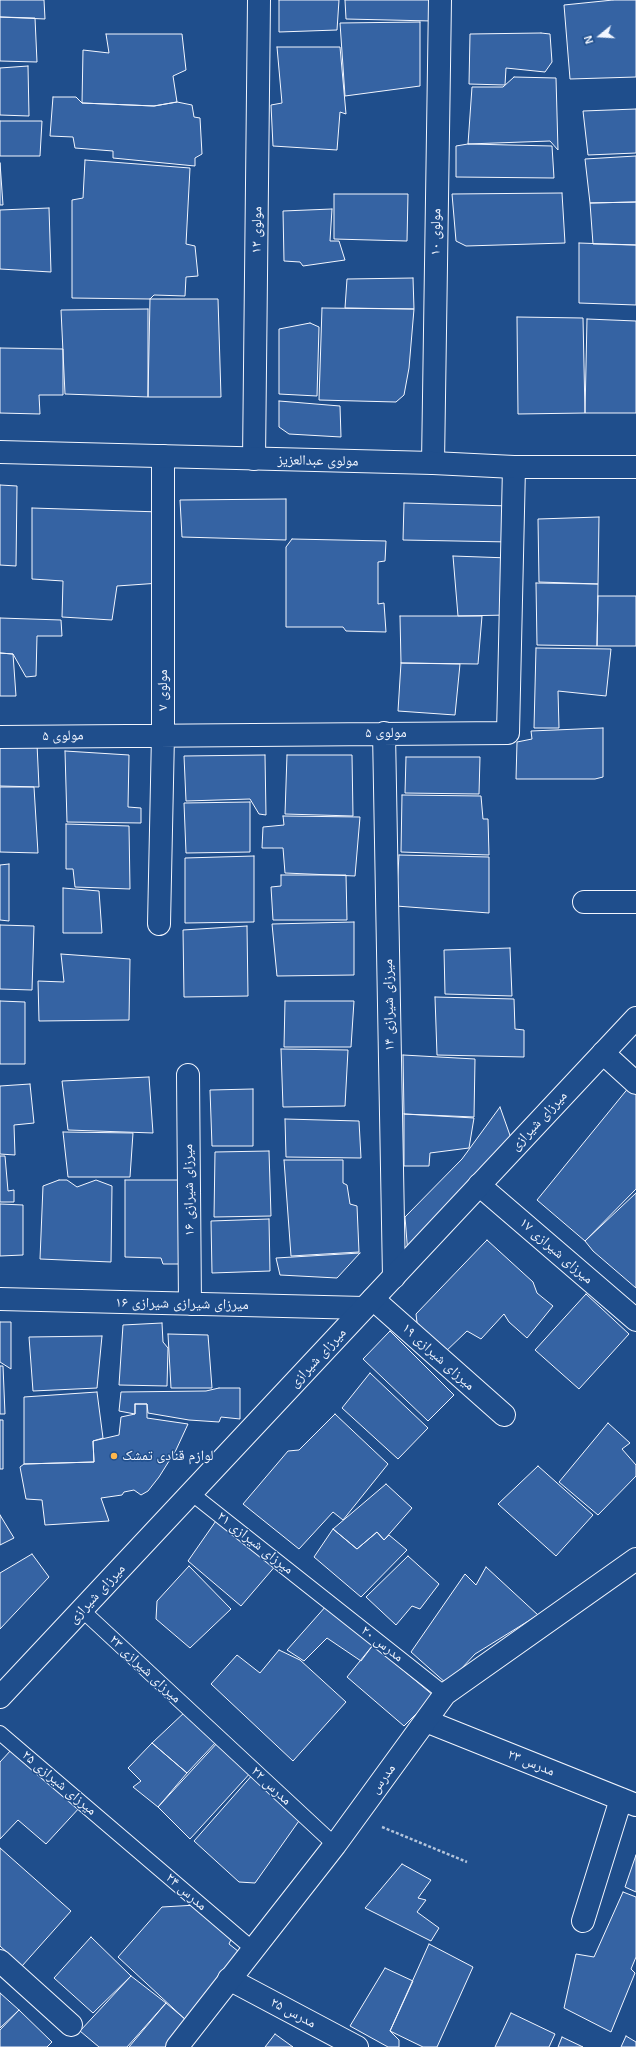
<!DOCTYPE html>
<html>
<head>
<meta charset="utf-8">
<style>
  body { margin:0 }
  #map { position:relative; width:636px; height:2047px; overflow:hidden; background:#1f4e8c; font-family:Arial,sans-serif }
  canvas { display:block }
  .north { position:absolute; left:580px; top:16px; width:40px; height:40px; -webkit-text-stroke:3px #1f4e8c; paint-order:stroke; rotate:252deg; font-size:11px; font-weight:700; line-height:16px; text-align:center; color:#f2f6ff }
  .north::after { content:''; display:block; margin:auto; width:14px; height:18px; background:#f2f6ff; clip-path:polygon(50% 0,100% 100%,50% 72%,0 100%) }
</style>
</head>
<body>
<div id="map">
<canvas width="636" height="2047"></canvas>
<div class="north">N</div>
</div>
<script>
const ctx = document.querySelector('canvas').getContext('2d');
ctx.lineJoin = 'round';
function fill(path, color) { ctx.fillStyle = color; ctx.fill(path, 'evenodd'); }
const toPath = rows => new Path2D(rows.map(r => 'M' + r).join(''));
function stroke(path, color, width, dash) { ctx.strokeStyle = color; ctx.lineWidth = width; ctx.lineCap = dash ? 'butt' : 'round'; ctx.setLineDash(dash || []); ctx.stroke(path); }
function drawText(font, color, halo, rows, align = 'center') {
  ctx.font = font + ' Arial,"Noto Naskh Arabic",sans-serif'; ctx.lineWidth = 3; ctx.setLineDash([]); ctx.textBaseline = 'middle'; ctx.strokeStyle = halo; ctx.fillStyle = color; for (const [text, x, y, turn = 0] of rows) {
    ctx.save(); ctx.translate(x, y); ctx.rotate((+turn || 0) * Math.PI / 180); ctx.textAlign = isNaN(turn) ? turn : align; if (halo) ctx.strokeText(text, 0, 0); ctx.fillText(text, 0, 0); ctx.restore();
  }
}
const building = toPath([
  [0,0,44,0,45,19,0,17,0,0],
  [279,0,339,0,337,30,279,32,279,0],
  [345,0,432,0,432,21,346,19,345,0],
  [613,0,636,0,636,77,570,79,564,5,613,0],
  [0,17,35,18,37,62,0,61,0,17],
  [420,22,420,86,345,96,340,23,420,22],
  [541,33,550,34,552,62,545,72,506,68,505,85,469,84,470,34,541,33],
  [106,34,182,34,186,70,173,76,177,102,154,106,82,103,83,50,109,53,106,34],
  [277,47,340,47,346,114,340,112,337,150,273,146,271,105,282,103,277,47],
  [28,66,29,116,0,115,0,68,28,66],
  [514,77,556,78,558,150,550,141,468,144,472,87,503,87,514,77],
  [53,97,76,97,82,103,154,106,177,102,192,105,194,117,200,118,202,154,195,158,195,166,113,158,113,151,75,148,73,137,50,136,53,97],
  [636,109,636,153,588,155,583,111,636,109],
  [0,121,42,121,40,156,0,156,0,121],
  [468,144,552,146,554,178,456,177,456,146,468,144],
  [636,156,636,202,590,203,585,159,636,156],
  [85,160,190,168,186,244,195,246,198,276,186,277,185,296,154,295,150,299,72,298,72,200,83,198,85,160],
  [0,163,3,205,0,205,0,163],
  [562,193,565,243,466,246,456,241,452,194,562,193],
  [334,194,408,194,407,241,334,239,334,194],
  [636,202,636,245,593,244,590,203,636,202],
  [49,208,51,272,0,269,0,210,49,208],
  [332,209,330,241,339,241,345,260,303,266,300,262,284,261,283,211,332,209],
  [579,243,636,245,636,305,579,303,579,243],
  [413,278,414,309,345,308,347,279,413,278],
  [150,299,218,299,221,397,148,397,150,299],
  [322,308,414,309,409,368,404,395,396,402,319,400,322,308],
  [148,309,148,397,65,394,61,310,148,309],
  [517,317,583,318,585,413,518,414,517,317],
  [587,319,636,321,636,413,585,413,587,319],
  [310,323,319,327,317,396,279,394,279,329,310,323],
  [0,348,63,349,63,395,39,395,40,414,0,413,0,348],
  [279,401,340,406,341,437,289,434,279,427,279,401],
  [0,485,17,486,16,566,0,565,0,485],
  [286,499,286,540,182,537,180,500,286,499],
  [404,503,510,506,510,542,403,540,404,503],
  [32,508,161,512,160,583,117,586,112,620,62,617,63,581,32,579,32,508],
  [599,517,598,584,539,582,538,519,599,517],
  [292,539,386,541,385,561,378,562,378,604,384,603,386,632,346,631,343,627,286,627,286,547,292,539],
  [453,556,509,558,508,615,458,616,453,556],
  [536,583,598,584,597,646,537,645,536,583],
  [598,596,636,596,636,646,597,646,598,596],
  [400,616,482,616,478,664,401,663,400,616],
  [0,618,61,620,62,636,37,636,36,676,26,677,13,654,0,653,0,618],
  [536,648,611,649,606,696,558,691,559,728,534,728,536,648],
  [0,653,13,654,16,696,0,696,0,653],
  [401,663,460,664,455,715,398,711,401,663],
  [603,728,603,777,595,779,516,779,517,742,532,739,531,731,603,728],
  [0,743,37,744,39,787,0,786,0,743],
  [65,751,129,755,128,807,141,808,141,823,67,822,65,751],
  [265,755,266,815,259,814,250,799,186,801,184,756,265,755],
  [287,755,352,755,353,816,285,814,287,755],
  [406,757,480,757,479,794,405,793,406,757],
  [0,787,34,787,38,853,0,852,0,787],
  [402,795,481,796,483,819,488,819,489,855,401,852,402,795],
  [250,802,250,852,186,853,184,803,250,802],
  [283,816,360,817,355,876,285,873,283,848,262,848,263,827,284,825,283,816],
  [66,824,129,826,130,889,75,887,73,869,66,869,66,824],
  [399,855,489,857,489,913,396,906,399,855],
  [254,856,254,922,185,923,185,858,254,856],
  [9,864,9,921,0,920,0,865,9,864],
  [281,875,346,875,347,920,273,920,271,887,281,886,281,875],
  [63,888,99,891,102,933,63,933,63,888],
  [354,922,354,975,277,976,272,924,354,922],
  [0,925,34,926,32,990,0,989,0,925],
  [247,926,248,996,184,997,183,930,247,926],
  [510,948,512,996,445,994,444,950,510,948],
  [61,954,130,959,129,1020,39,1021,38,981,64,982,61,954],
  [435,997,514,999,515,1029,524,1030,524,1057,437,1055,435,997],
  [0,1001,25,1002,25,1064,0,1064,0,1001],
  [285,1001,354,1001,351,1047,284,1047,285,1001],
  [281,1049,348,1050,345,1106,283,1107,281,1049],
  [403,1055,475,1059,474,1117,404,1114,403,1055],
  [149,1077,153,1133,68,1130,62,1081,149,1077],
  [634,1081,636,1083,636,1189,585,1241,537,1200,634,1081],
  [30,1084,34,1123,14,1125,15,1155,0,1154,0,1086,30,1084],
  [253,1089,253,1146,212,1146,210,1090,253,1089],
  [500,1107,512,1141,408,1255,405,1217,462,1159,500,1107],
  [404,1114,474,1118,469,1148,430,1153,429,1166,404,1166,404,1114],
  [285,1119,359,1121,361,1158,286,1157,285,1119],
  [63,1132,133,1133,130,1177,68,1177,63,1132],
  [269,1151,271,1216,214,1217,215,1152,269,1151],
  [0,1156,5,1156,8,1191,14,1190,14,1202,0,1202,0,1156],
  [284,1160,343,1160,343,1183,347,1185,350,1204,357,1206,359,1252,291,1256,284,1160],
  [59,1180,67,1180,77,1187,96,1180,112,1186,111,1262,40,1259,43,1186,59,1180],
  [125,1180,186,1180,188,1264,163,1264,161,1258,125,1257,125,1180],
  [636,1193,636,1288,593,1251,585,1241,636,1193],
  [0,1204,23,1205,23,1255,0,1256,0,1204],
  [269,1219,270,1271,212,1273,211,1221,269,1219],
  [487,1240,533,1282,537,1293,553,1306,527,1338,509,1322,504,1314,481,1339,467,1331,442,1355,418,1331,416,1314,487,1240],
  [360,1253,337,1278,280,1275,276,1258,360,1253],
  [586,1294,629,1334,579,1389,535,1350,586,1294],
  [0,1322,11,1322,11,1369,0,1362,0,1322],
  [162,1323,163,1342,168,1348,167,1386,119,1385,123,1325,162,1323],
  [390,1331,454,1395,428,1421,363,1359,390,1331],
  [168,1334,208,1335,212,1388,171,1388,168,1334],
  [102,1336,97,1388,33,1391,29,1337,102,1336],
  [0,1366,3,1366,5,1414,0,1414,0,1366],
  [370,1373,428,1428,398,1459,342,1408,370,1373],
  [219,1388,240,1388,240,1419,221,1417,219,1422,189,1420,148,1413,147,1404,135,1404,135,1414,119,1411,121,1392,206,1391,219,1388],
  [97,1392,103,1438,93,1441,94,1462,24,1464,24,1397,97,1392],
  [135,1404,147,1404,147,1418,188,1424,176,1450,159,1477,148,1491,141,1495,134,1490,124,1492,122,1495,101,1498,109,1521,45,1525,42,1500,26,1499,20,1467,24,1464,94,1462,93,1441,119,1435,121,1417,135,1414,135,1404],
  [335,1414,388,1464,343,1520,333,1512,299,1549,243,1504,288,1451,299,1450,335,1414],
  [0,1420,3,1420,3,1469,0,1469,0,1420],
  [608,1423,630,1443,622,1449,636,1465,636,1476,598,1515,559,1482,608,1423],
  [538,1466,593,1515,556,1556,498,1504,538,1466],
  [386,1484,412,1508,384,1540,377,1532,357,1549,333,1529,386,1484],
  [0,1515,14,1538,0,1545,0,1515],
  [218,1518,277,1564,241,1606,188,1561,218,1518],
  [333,1529,357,1549,377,1532,384,1540,389,1535,407,1550,361,1597,314,1557,333,1529],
  [32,1554,49,1577,0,1629,0,1573,32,1554],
  [408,1556,439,1584,420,1609,412,1606,396,1625,366,1597,408,1556],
  [189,1566,231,1609,190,1648,156,1619,157,1601,189,1566],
  [486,1567,538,1615,475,1654,447,1684,411,1652,465,1574,476,1585,486,1567],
  [327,1605,373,1645,361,1661,327,1638,304,1661,287,1650,327,1605],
  [373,1645,434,1696,404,1726,347,1677,373,1645],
  [279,1650,300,1660,346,1702,293,1761,211,1684,237,1655,260,1673,279,1650],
  [186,1711,217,1741,187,1773,152,1743,186,1711],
  [219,1741,253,1770,190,1839,158,1807,219,1741],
  [152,1743,187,1773,158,1807,133,1787,141,1781,128,1768,152,1743],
  [12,1749,81,1806,46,1844,18,1820,0,1839,0,1762,12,1749],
  [254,1773,301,1818,255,1883,239,1882,194,1841,254,1773],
  [0,1848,71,1911,22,1966,0,1946,0,1848],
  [636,1855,636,1892,625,1887,636,1855],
  [402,1864,431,1880,418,1898,426,1900,417,1912,439,1928,431,1941,365,1908,402,1864],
  [623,1892,636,1897,636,1957,631,1969,635,1973,611,2032,564,2008,576,1954,594,1957,623,1892],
  [197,1905,233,1935,229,1944,243,1955,188,2022,118,1957,162,1907,197,1905],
  [91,1937,131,1976,93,2013,54,1978,91,1937],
  [429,1944,473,1967,437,2047,423,2047,390,2031,429,1944],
  [385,1968,413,1981,390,2031,399,2040,399,2047,388,2047,350,2026,385,1968],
  [131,1976,166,2003,127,2047,99,2047,80,2031,131,1976],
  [0,1993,19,2010,0,2028,0,1993],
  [166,2003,192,2025,171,2047,129,2047,166,2003],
  [19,2010,52,2042,47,2047,0,2047,0,2030,19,2010],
  [511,2013,555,2034,549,2047,495,2047,511,2013],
  [275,2034,293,2047,265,2047,275,2034],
  [626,2036,636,2042,636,2047,621,2047,626,2036],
  [562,2037,583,2047,558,2047,562,2037]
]);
const path = toPath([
  [382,1827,467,1862]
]);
const service = toPath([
  [191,1493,445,1694],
  [82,1610,335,1845],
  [0,1733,254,1950]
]);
const minor = toPath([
  [254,459,259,0],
  [433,463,440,0],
  [384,733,394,1277],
  [0,737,508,733,514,467],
  [584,902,636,902],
  [159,924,163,735,163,456],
  [603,1053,636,1083],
  [188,1075,190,1304],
  [479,1185,636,1320],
  [0,1299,364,1308],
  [373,1299,504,1415],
  [426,1721,636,1805],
  [583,1921,621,1799],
  [0,1961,71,2025],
  [229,1979,357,2047]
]);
const tertiary = toPath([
  [177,2047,335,1845,445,1694,636,1559]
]);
const secondary = toPath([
  [0,452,433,463,514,467,636,467],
  [0,1697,636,1018]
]);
const markers = [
  [114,1456,4,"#ffb74d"]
];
const streetNames = [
  ["مولوی ۱۲",257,230,-89],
  ["مولوی ۱۰",436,232,-89],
  ["مولوی عبدالعزیز",318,461,1],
  ["مولوی ۷",163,690,-90],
  ["مولوی ۵",386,733],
  ["مولوی ۵",63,736,-1],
  ["میرزای شیرازی ۱۴",389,1005,-91],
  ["میرزای شیرازی",539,1121,-47],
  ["میرزای شیرازی ۱۶",189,1190,-91],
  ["میرزای شیرازی ۱۷",556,1251,41],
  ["میرزای شیرازی شیرازی ۱۶",182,1304,1],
  ["میرزای شیرازی ۱۹",438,1357,42],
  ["میرزای شیرازی",318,1358,-47],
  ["میرزای شیرازی ۲۱",255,1543,38],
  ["میرزای شیرازی",97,1594,-47],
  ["مدرس ۲۰",382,1644,38],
  ["میرزای شیرازی ۲۳",145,1669,43],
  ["مدرس ۲۳",531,1763,22],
  ["مدرس",383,1779,-54],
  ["میرزای شیرازی ۲۵",59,1783,40],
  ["مدرس ۲۲",271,1786,43],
  ["مدرس ۲۴",186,1892,41],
  ["مدرس ۲۵",293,2013,28]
];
const poiNames = [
  ["لوازم قنادی تمشک",122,1456]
];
fill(building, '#3563a3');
stroke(building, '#f2f6ff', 1);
stroke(service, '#f2f6ff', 16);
stroke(minor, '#f2f6ff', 24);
stroke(tertiary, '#f2f6ff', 24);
stroke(secondary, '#f2f6ff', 24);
stroke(path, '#b3c4dc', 2.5, [3, 2]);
stroke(service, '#1f4e8c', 14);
stroke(minor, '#1f4e8c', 22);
stroke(tertiary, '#1f4e8c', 22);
stroke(secondary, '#1f4e8c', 22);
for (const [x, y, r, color] of markers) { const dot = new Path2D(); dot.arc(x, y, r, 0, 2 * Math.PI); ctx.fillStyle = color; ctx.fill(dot); stroke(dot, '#1f4e8c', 1.5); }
drawText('14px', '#f2f6ff', '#1f4e8c', streetNames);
drawText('14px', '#f2f6ff', '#1f4e8c', poiNames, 'left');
</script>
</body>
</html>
